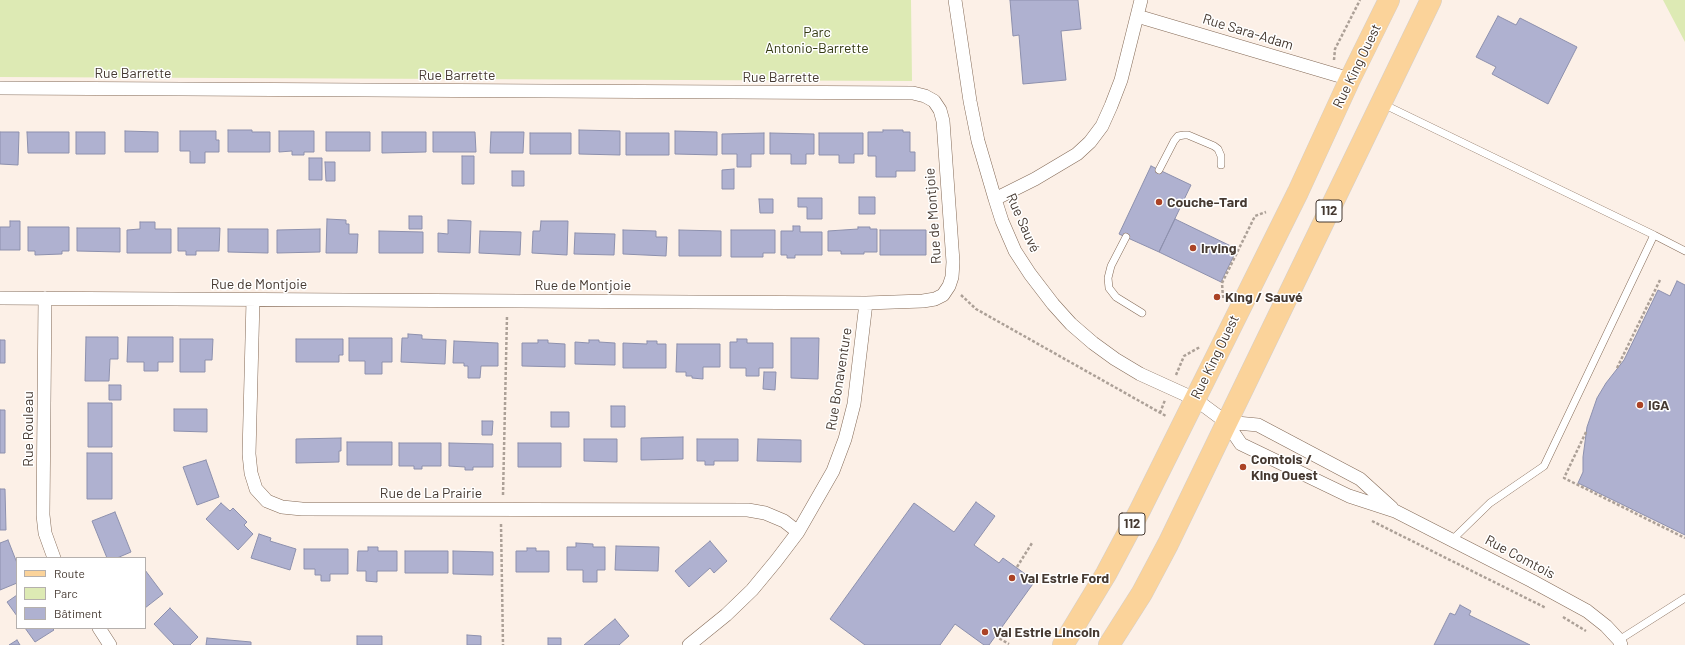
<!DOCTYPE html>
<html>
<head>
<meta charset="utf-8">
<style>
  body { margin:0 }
  #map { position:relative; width:1685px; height:645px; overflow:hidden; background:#fcf0e7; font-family:Barlow,sans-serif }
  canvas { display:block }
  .legend { position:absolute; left:16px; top:557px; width:130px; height:72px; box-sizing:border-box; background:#fff; border:1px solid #b5b0ad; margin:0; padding:5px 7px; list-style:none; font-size:12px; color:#453931 }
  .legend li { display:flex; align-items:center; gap:8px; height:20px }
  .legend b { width:20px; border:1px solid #b5b0ad }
</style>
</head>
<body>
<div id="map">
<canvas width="1685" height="645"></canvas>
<ul class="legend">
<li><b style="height:5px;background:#fbd39a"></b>Route</li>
<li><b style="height:11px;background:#ddeab4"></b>Parc</li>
<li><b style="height:11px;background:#afb1d0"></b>Bâtiment</li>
</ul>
</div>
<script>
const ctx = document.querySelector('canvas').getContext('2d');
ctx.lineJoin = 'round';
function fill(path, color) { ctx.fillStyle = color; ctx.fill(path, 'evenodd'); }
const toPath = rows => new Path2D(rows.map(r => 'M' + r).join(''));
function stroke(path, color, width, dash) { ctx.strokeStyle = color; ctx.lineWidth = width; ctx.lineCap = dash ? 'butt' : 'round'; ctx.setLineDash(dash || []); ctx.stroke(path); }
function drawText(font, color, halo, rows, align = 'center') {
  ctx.font = font + ' Barlow,sans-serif'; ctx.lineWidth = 3; ctx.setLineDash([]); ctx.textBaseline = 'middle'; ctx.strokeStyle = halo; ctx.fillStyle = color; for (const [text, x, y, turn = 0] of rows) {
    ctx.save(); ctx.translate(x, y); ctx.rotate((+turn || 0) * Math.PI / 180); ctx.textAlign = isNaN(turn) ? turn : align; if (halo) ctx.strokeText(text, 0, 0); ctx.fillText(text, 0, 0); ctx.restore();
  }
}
const green = toPath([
  [0,0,911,0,912,81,0,77],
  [1663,0,1685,0,1685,42]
]);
const building = toPath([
  [1010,0,1078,0,1081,29,1061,31,1066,80,1023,84,1019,35,1013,36,1010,0],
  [1498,16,1516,25,1520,18,1577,47,1548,104,1492,74,1496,67,1476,57,1498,16],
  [228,130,252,130,252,132,270,132,270,152,228,152,228,130],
  [579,130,620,131,620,155,579,154,579,130],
  [883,130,903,130,903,132,910,132,910,152,915,152,915,171,896,171,896,177,876,177,876,156,868,156,868,132,883,132,883,130],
  [125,131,158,132,158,152,125,152,125,131],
  [180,131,216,131,216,140,219,140,219,152,205,152,205,163,190,163,190,151,180,151,180,131],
  [279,131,314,131,314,152,304,152,304,155,292,155,292,151,279,152,279,131],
  [675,131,717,132,717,155,675,154,675,131],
  [0,132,19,132,18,165,0,164,0,132],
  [27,132,69,132,69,153,28,153,27,132],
  [76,132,105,132,105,154,76,154,76,132],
  [326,132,370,132,370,151,326,151,326,132],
  [382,132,426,132,426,152,382,153,382,132],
  [433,132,475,132,476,152,433,152,433,132],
  [491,132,524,132,523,153,490,153,491,132],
  [530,133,571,133,571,154,530,154,530,133],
  [626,133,669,133,669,155,626,155,626,133],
  [764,133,764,154,751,154,751,167,737,167,737,154,722,154,722,134,764,133],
  [770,133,814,134,814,154,806,154,806,164,791,164,791,154,770,154,770,133],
  [819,133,863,133,863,154,854,154,854,163,839,163,839,155,819,155,819,133],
  [462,156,474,156,474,184,462,184,462,156],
  [309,158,322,158,322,180,309,180,309,158],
  [325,162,335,162,335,181,326,181,325,162],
  [1151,166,1191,185,1159,252,1119,234,1151,166],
  [734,169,734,189,722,189,722,170,734,169],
  [512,171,524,171,524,186,512,186,512,171],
  [859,197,875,197,875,214,859,214,859,197],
  [798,198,822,198,822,219,807,219,807,207,798,207,798,198],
  [759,199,773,199,773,213,760,213,759,199],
  [409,216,422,216,422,229,409,229,409,216],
  [327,219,346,220,346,224,349,224,349,234,358,234,357,253,326,253,327,219],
  [1175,219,1237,249,1221,282,1159,252,1175,219],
  [448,220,471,221,470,253,438,252,438,233,448,234,448,220],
  [10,221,20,221,20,250,0,250,0,227,10,227,10,221],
  [541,221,568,221,567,255,532,253,533,231,540,231,541,221],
  [140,222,155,222,155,229,171,229,171,253,127,253,127,230,140,229,140,222],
  [793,226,800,226,800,232,822,232,822,255,795,255,795,258,787,258,787,255,781,255,781,231,793,231,793,226],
  [28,227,69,227,69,251,62,251,62,254,35,255,35,251,28,251,28,227],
  [858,227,870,227,870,229,877,229,877,252,864,252,864,254,841,254,841,251,828,251,828,231,858,229,858,227],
  [77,228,120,228,120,252,77,251,77,228],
  [178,228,220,228,219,251,196,251,196,255,186,255,186,251,178,251,178,228],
  [228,229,268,229,268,253,228,252,228,229],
  [320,229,320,252,277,253,277,230,320,229],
  [623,230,656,231,656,237,667,237,666,256,623,254,623,230],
  [679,230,721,231,721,256,679,256,679,230],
  [731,230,775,230,775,253,763,253,763,257,731,257,731,230],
  [880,230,926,230,926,255,880,255,880,230],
  [379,231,423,232,423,253,379,253,379,231],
  [480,231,521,232,520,255,479,253,480,231],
  [575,233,615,234,614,255,574,254,575,233],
  [1677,281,1685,285,1685,535,1578,483,1583,472,1583,457,1587,427,1597,398,1606,383,1624,360,1658,290,1670,296,1677,281],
  [408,334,422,335,422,339,446,340,445,364,401,362,402,338,408,338,408,334],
  [86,337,118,337,118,359,110,359,109,381,85,381,86,337],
  [128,337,173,337,173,362,158,362,158,371,144,371,144,362,127,362,128,337],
  [349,338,392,338,392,362,382,362,382,374,365,374,365,361,349,361,349,338],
  [791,338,819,338,818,379,791,378,791,338],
  [180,339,213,339,212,360,205,360,205,372,180,372,180,339],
  [296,339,343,339,343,355,339,355,339,362,296,362,296,339],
  [737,339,747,339,747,343,773,343,773,368,759,368,759,376,746,376,746,368,730,368,730,342,737,342,737,339],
  [0,340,5,340,5,363,0,363,0,340],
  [538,340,548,340,548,343,565,344,565,367,522,366,522,343,538,343,538,340],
  [589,340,599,340,599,342,615,343,615,365,575,364,575,342,589,343,589,340],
  [454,341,498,343,498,366,481,366,480,378,468,378,468,366,464,366,464,363,453,363,454,341],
  [647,341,657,341,657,344,666,344,666,368,623,368,623,343,647,344,647,341],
  [677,344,720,344,720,367,703,367,703,379,692,378,692,376,686,376,686,372,676,372,677,344],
  [764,372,776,372,775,390,763,389,764,372],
  [109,385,121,385,121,400,109,400,109,385],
  [88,403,112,403,112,447,88,447,88,403],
  [611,406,625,406,625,427,611,427,611,406],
  [174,409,207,409,207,432,174,431,174,409],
  [0,410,5,410,5,453,0,453,0,410],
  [551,412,569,412,569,427,551,427,551,412],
  [482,421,493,421,492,435,482,435,482,421],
  [683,437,683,459,641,460,641,438,683,437],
  [341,438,341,451,339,451,339,462,296,463,296,439,341,438],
  [584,439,617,439,617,462,584,461,584,439],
  [697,439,738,439,738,461,714,461,714,465,705,465,705,461,697,461,697,439],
  [758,439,801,440,801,462,757,461,758,439],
  [347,442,392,442,392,465,347,465,347,442],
  [399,443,441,443,441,466,422,466,422,469,414,469,414,466,399,466,399,443],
  [449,443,493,444,493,467,473,467,473,470,465,470,465,467,449,466,449,443],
  [518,443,561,443,561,467,518,467,518,443],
  [87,453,112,453,112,499,87,499,87,453],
  [206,460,219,497,197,505,183,467,206,460],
  [0,489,5,489,6,530,0,530,0,489],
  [976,502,995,516,974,545,999,563,1003,558,1035,581,989,645,984,645,955,624,940,645,865,645,830,619,914,503,954,532,976,502],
  [221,503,230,511,233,508,247,522,244,525,253,534,238,550,206,519,221,503],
  [115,512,131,552,117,558,107,558,92,521,115,512],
  [259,534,271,538,270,541,296,549,290,570,251,558,259,534],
  [8,540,17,563,17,583,0,590,0,543,8,540],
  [710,541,727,561,714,573,710,568,689,587,675,571,710,541],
  [576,543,593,544,593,547,605,547,605,570,597,570,597,582,583,582,583,570,567,570,567,547,576,547,576,543],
  [616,546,659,547,658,571,615,570,616,546],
  [368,547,378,547,378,551,397,551,397,571,377,571,377,582,366,581,366,571,357,571,358,551,368,551,368,547],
  [527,548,536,548,536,551,549,551,549,572,516,572,516,551,527,551,527,548],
  [304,549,348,549,348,574,330,574,330,581,321,581,321,575,315,575,315,569,304,569,304,549],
  [405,551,448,551,448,573,405,573,405,551],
  [453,551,493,552,493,575,453,574,453,551],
  [145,570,163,594,145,608,145,570],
  [17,595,17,616,7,602,17,595],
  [1460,605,1471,611,1469,615,1530,645,1434,645,1450,613,1455,615,1460,605],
  [170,608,198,637,190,645,174,645,154,624,170,608],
  [615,619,629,636,619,645,584,645,615,619],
  [25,628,52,628,54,630,35,642,25,628],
  [467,635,481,636,481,645,467,645,467,635],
  [357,636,382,636,382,645,357,645,357,636],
  [207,638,251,642,251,645,206,645,207,638],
  [548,638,561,638,561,645,548,645,548,638],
  [17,640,20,645,9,645,17,640]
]);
const path = toPath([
  [1334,60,1335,49,1360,0],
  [961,295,976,309,1166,416],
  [1223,298,1222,283,1255,216,1266,212],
  [1617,368,1660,280],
  [1176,375,1184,356,1200,347],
  [1160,413,1165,400],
  [1586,432,1564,478,1685,538],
  [503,495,507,316],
  [1372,521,1546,608],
  [501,524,503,645],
  [1017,567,1032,543],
  [1563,617,1586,631],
  [995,636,1009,644]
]);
const service = toPath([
  [1383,104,1654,235,1544,466,1490,503,1452,540],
  [1159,170,1174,141,1178,136,1184,135,1188,135,1214,146,1218,149,1221,156,1221,165],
  [1654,235,1685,251],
  [1126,237,1111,266,1108,278,1109,288,1116,297,1142,313],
  [1619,640,1685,598]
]);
const minor = toPath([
  [955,0,970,101,978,141,995,199,1002,221,1015,251,1030,274,1053,304,1071,324,1093,343,1115,359,1140,374,1195,399,1226,422,1241,444,1349,496,1395,511,1532,581,1587,611,1606,626,1619,640,1621,645],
  [1137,16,1350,79],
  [0,88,913,93,925,96,934,101,940,110,943,121,953,262,952,277,949,286,943,295,935,299,923,301,866,303,0,298],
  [995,199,1035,179,1077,154,1090,142,1102,126,1111,106,1121,80,1141,0],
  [45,298,43,515,45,533,54,558],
  [253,300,249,454,251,473,256,489,267,501,282,507,302,509,748,510,765,513,784,521,798,532],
  [1226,422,1258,425,1360,479,1392,508],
  [99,628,110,645],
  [689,645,726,615,752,590,776,561,798,532,833,471,845,439,854,404,866,303]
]);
const primary = toPath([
  [1063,645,1106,574,1140,510,1298,192,1350,79,1389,0],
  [1109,645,1142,593,1168,544,1431,0]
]);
const markers = [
  [1159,202,4,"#ab4326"],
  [1193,248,4,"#ab4326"],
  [1217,297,4,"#ab4326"],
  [1640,405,4,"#ab4326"],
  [1243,467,4,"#ab4326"],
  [1012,578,4,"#ab4326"],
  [985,632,4,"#ab4326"]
];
const shields = [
  [1329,211,26],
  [1132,524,26]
];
const shieldNames = [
  ["112",1329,211],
  ["112",1132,524]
];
const parkNames = [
  ["Parc",817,32],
  ["Antonio-Barrette",817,48]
];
const streetNames = [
  ["Rue Sara-Adam",1248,32,17],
  ["Rue King Ouest",1357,66,-64],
  ["Rue Barrette",133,73],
  ["Rue Barrette",457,75],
  ["Rue Barrette",781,77],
  ["Rue de Montjoie",933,216,-94],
  ["Rue Sauvé",1023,223,66],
  ["Rue de Montjoie",259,284],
  ["Rue de Montjoie",583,285],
  ["Rue King Ouest",1215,357,-64],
  ["Rue Bonaventure",839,379,-81],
  ["Rue Rouleau",28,429,-90],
  ["Rue de La Prairie",431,493],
  ["Rue Comtois",1520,557,28]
];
const poiNames = [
  ["Couche-Tard",1167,202],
  ["Irving",1201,248],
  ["King / Sauvé",1225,297],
  ["IGA",1648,405],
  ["Comtois /",1251,459],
  ["King Ouest",1251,475],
  ["Val Estrie Ford",1020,578],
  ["Val Estrie Lincoln",993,632]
];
fill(green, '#ddeab4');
fill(building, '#afb1d0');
stroke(building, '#8d90ad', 1);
stroke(service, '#846a57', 8);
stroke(minor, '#846a57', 14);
stroke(primary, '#d2cfce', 22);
stroke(path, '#aca097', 2.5, [3, 2]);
stroke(service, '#fff', 7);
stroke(minor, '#fff', 13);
stroke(primary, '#fbd39a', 21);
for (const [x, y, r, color] of markers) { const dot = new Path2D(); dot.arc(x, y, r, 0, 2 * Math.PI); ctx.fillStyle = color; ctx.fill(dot); stroke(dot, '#fff', 1.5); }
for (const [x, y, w] of shields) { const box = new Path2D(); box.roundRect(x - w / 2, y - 11, w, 22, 3); ctx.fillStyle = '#fff'; ctx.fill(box); stroke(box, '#453931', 1); }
drawText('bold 13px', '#453931', null, shieldNames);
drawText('14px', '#333a11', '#fff', parkNames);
drawText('14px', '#453931', '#fff', streetNames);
drawText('bold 14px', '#453931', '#fff', poiNames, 'left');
</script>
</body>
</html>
